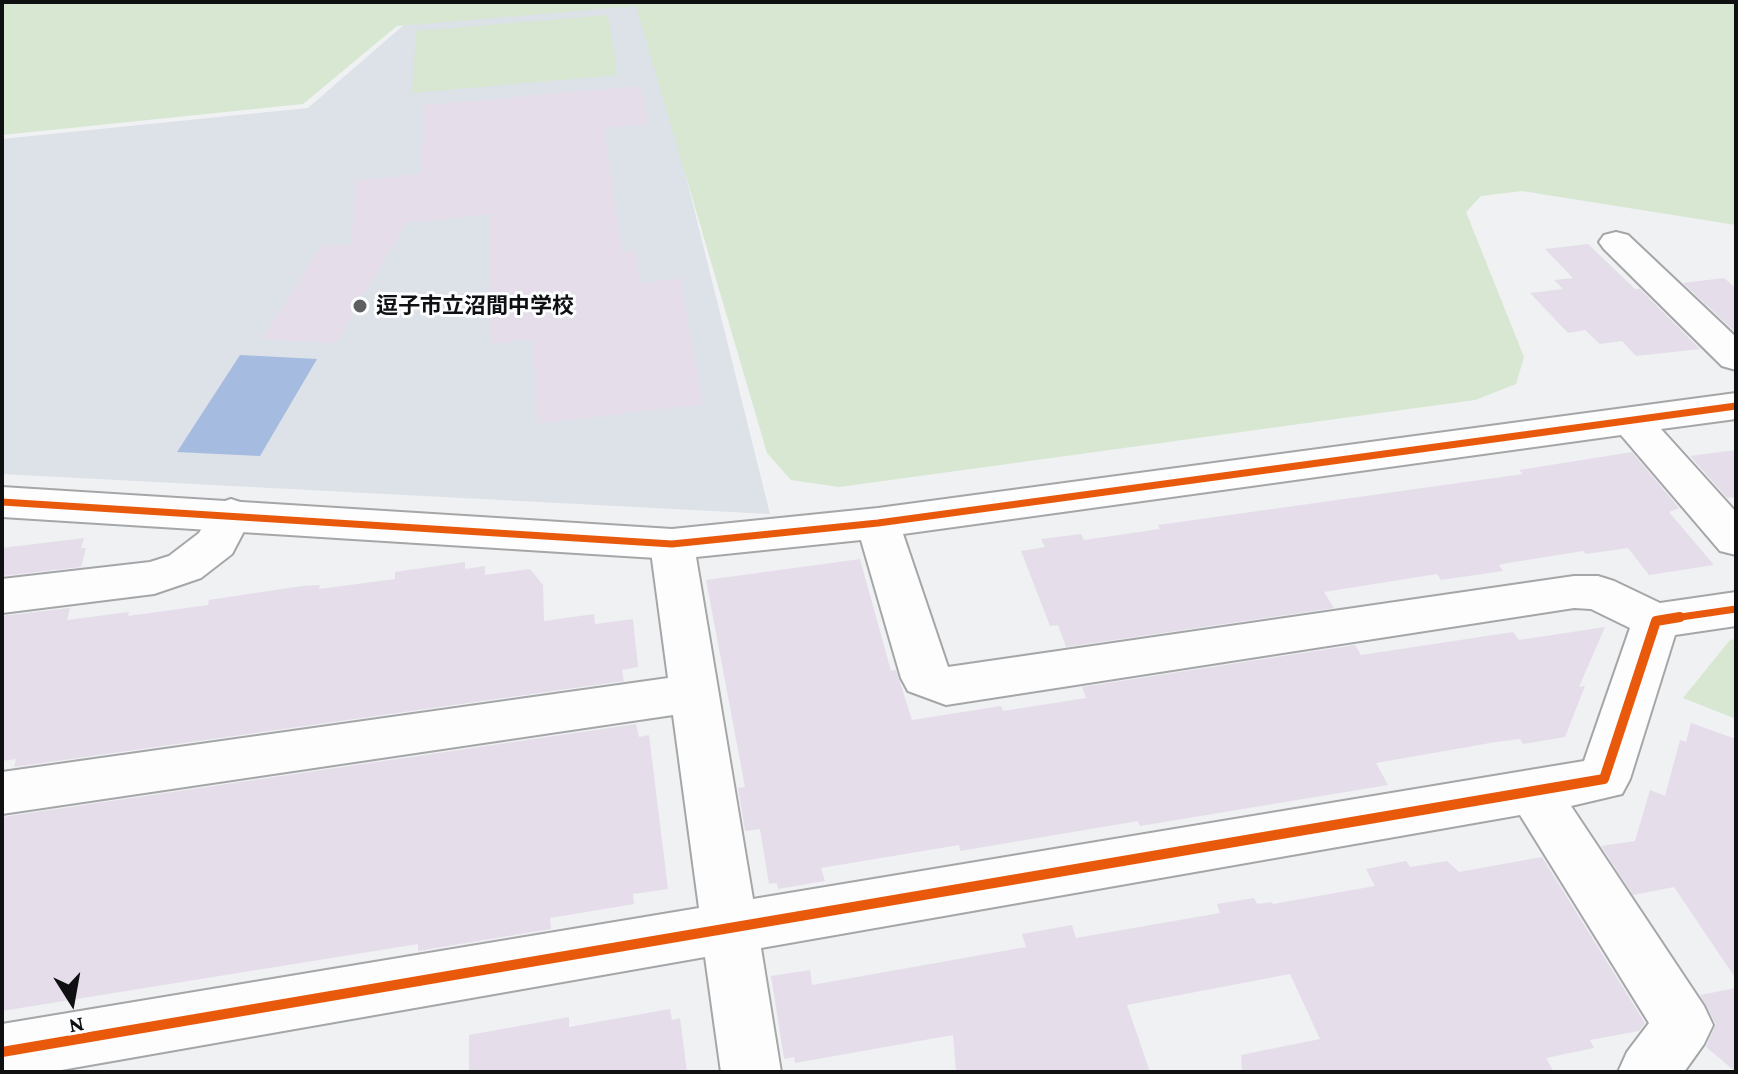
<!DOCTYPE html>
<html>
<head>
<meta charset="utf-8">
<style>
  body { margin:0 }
  #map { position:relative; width:1738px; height:1074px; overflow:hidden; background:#eff1f3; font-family:"Crimson Pro",serif }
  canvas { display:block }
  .frame { position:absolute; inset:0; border:4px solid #0f1012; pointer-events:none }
  .north { position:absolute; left:32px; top:962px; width:80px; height:80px; -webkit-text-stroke:6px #fcfdfe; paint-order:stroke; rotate:169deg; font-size:22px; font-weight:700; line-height:32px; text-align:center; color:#0f1012 }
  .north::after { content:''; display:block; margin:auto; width:28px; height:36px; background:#0f1012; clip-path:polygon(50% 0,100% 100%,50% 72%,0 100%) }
</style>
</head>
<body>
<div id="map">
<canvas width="1738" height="1074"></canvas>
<div class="frame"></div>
<div class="north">N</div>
</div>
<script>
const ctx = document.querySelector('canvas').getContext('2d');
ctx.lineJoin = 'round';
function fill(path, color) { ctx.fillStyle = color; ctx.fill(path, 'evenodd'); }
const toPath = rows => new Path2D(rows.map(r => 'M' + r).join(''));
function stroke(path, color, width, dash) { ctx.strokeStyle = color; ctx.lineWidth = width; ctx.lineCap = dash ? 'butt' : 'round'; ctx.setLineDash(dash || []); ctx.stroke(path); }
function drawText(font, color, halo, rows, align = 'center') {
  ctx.font = font + ' "Crimson Pro","Noto Sans JP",serif'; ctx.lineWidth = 6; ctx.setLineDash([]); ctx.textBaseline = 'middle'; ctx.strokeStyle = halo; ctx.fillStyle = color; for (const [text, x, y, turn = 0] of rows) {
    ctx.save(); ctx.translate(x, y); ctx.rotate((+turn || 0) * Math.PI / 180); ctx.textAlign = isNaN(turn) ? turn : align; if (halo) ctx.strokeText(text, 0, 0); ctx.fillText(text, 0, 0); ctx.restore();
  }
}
const built = toPath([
  [643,4,770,514,2,474,2,139,308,108,406,23]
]);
const green = toPath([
  [2,2,1736,2,1736,225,1522,191,1481,196,1466,212,1524,357,1516,384,1475,400,839,487,791,480,767,453,636,6,397,26,303,104,2,135],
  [608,15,617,75,412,93,416,31],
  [1736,639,1736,719,1683,698,1730,640]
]);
const water = toPath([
  [240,355,317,359,260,456,177,452]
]);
const building = toPath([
  [641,86,648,124,604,128,622,252,636,250,640,283,680,278,703,404,537,424,533,339,491,344,489,214,406,223,336,343,261,339,323,244,351,245,356,180,421,174,424,105],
  [1588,244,1635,289,1640,289,1700,349,1636,356,1622,341,1600,344,1585,330,1568,333,1530,293,1563,289,1554,280,1573,278,1545,249],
  [1724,278,1736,288,1736,333,1683,283],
  [1736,450,1736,497,1727,498,1690,456],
  [1632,452,1679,508,1669,512,1714,565,1649,575,1628,548,1586,554,1583,551,1508,563,1499,565,1503,571,1441,580,1437,574,1324,592,1334,608,1066,647,1058,625,1050,626,1021,551,1045,547,1041,539,1081,534,1084,540,1160,529,1158,525,1523,474,1519,470],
  [84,538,81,548,86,548,81,567,2,576,2,548],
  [860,559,891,671,896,670,912,720,1001,706,1003,711,1086,698,1082,687,1355,645,1361,655,1513,632,1519,640,1605,627,1579,687,1585,686,1565,737,1523,744,1520,739,1496,742,1376,763,1388,785,1140,826,1138,821,960,851,959,845,821,868,825,881,778,889,777,883,769,884,760,829,745,831,738,788,745,787,706,580],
  [465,562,465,569,485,566,485,575,530,569,543,585,544,621,594,614,595,624,633,619,638,667,622,670,624,681,14,767,16,759,2,761,2,616,70,608,67,620,129,612,128,616,208,605,209,600,302,586,320,585,319,589,395,579,395,572],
  [1691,723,1736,739,1736,979,1674,887,1633,895,1601,846,1635,841,1650,790,1665,796,1680,740,1686,742],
  [636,724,639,737,649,735,668,889,633,894,634,904,550,918,551,929,418,951,418,944,2,1011,2,817],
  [1542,857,1645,1023,1639,1031,1590,1040,1594,1048,1546,1058,1554,1072,1242,1072,1241,1055,1320,1039,1290,974,1127,1005,1150,1072,956,1072,953,1035,795,1063,794,1057,784,1059,771,976,810,970,812,985,1026,947,1022,934,1072,925,1076,938,1220,913,1217,904,1254,898,1257,904,1272,902,1273,904,1375,886,1366,869,1406,861,1410,867,1447,861,1459,872],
  [1736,988,1736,1072,1706,1047,1716,1024,1700,995],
  [670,1009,672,1020,680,1018,687,1072,469,1072,469,1035,569,1017,569,1027]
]);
const minor = toPath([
  [1616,232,1628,235,1736,337,1736,370,1722,366,1604,249,1599,242,1604,235,1616,232],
  [1736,393,1736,419,1661,429,1736,512,1736,555,1720,551,1621,435,903,534,948,667,1574,576,1598,576,1614,581,1660,603,1736,592,1736,626,1675,635,1630,779,1622,794,1571,806,1704,1006,1713,1025,1704,1044,1684,1072,1618,1072,1627,1052,1649,1023,1520,815,761,948,781,1072,721,1072,705,957,50,1072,2,1072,2,1024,699,908,673,715,2,814,2,772,668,678,650,544,656,533,672,529,878,508,1736,393],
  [861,540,901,678,908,691,946,705,1574,608,1591,609,1630,628,1584,761,753,899,696,557,861,540],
  [231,499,246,504,253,514,232,554,201,578,154,594,2,613,2,579,150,562,169,556,199,533,216,504,231,499]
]);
const tertiary = toPath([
  [2,487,672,529,688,533,694,544,688,555,672,559,2,517,2,487]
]);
const cyclewayFar1 = toPath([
  [2,502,672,544,878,523,1736,406],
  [1667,619,1736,609]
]);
const cycleway = toPath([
  [2,1052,1604,779,1656,621,1680,617]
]);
const markers = [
  [360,306,8,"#5d5f61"]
];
const poiNames = [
  ["逗子市立沼間中学校",376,306]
];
fill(built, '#dde1e8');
fill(green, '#d7e7d1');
fill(water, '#a5bbdf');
fill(building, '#e5deea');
stroke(minor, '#a4a6a8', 4);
stroke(tertiary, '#a4a6a8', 4);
fill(minor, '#fdfdfd');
fill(tertiary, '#fdfdfd');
stroke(cyclewayFar1, '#e8590c', 7);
stroke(cycleway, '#e8590c', 10);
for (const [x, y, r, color] of markers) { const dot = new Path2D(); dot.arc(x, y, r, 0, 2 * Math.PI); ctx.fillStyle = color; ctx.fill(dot); stroke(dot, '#fcfdfe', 3); }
drawText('bold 22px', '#0f1012', '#fcfdfe', poiNames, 'left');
</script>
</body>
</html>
